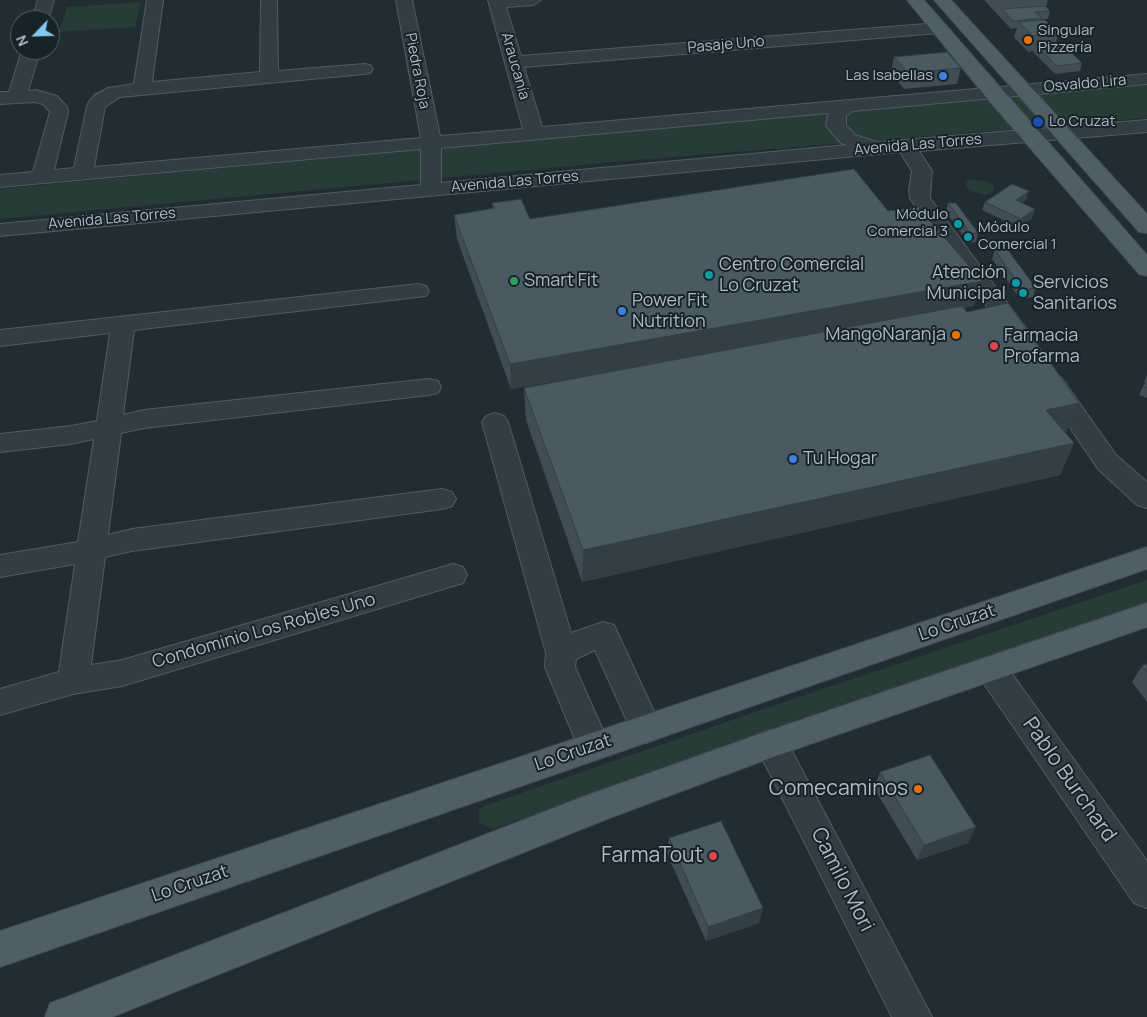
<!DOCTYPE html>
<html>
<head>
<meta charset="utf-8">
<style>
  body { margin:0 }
  #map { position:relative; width:1147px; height:1017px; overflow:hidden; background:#202d33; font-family:Manrope,sans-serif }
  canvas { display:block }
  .north { position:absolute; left:10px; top:10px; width:50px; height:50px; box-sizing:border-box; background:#182329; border:1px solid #535f66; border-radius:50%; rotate:246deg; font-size:14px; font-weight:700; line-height:20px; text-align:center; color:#acbac2 }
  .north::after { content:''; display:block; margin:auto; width:18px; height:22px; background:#82c8f1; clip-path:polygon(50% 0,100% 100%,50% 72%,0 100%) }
</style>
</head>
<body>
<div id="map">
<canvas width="1147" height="1017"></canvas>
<div class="north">N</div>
</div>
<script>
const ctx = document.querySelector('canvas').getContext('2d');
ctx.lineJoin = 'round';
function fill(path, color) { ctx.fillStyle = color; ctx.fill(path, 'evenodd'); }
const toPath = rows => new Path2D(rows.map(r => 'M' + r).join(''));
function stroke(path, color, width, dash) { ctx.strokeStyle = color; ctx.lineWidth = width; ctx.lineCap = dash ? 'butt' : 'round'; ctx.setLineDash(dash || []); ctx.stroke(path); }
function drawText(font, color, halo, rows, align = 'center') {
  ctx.font = font + ' Manrope,sans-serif'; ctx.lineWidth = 4; ctx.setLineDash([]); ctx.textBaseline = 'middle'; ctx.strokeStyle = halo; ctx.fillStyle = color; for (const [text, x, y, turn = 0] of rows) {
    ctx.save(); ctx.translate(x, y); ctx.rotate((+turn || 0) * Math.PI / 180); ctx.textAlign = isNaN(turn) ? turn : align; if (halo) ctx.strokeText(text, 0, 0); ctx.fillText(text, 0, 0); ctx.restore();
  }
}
const green = toPath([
  [141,2,135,27,59,32,67,7],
  [1147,82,1147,118,614,162,0,219,0,189],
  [969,180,987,181,994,186,994,191,984,195,970,191,965,184],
  [1147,580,1147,602,493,829,479,822,479,810,487,805,755,712]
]);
const minor = toPath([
  [38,0,54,0,48,20,32,20,38,0],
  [147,0,163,0,152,82,260,72,261,0,277,0,278,71,364,64,370,65,373,69,370,73,364,74,120,97,105,107,94,167,421,138,396,0,412,0,440,136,523,129,488,0,541,0,533,5,506,7,521,56,939,23,945,24,947,28,945,32,939,33,524,67,542,127,1147,74,1147,84,853,111,846,116,846,125,855,135,877,142,1147,120,1147,132,919,151,932,171,930,198,1031,335,1027,340,1019,342,1011,340,916,208,910,198,909,189,912,171,900,152,0,236,0,224,421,185,421,149,0,187,0,175,33,172,50,112,43,104,35,102,0,104,0,92,9,92,22,50,40,50,28,91,36,90,57,96,67,107,68,112,54,170,74,168,87,106,89,102,95,95,108,88,134,84,147,0],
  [828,113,826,126,841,143,847,145,441,183,441,148,828,113],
  [418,284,426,286,429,291,426,296,134,330,123,415,144,410,429,379,438,381,441,387,438,393,429,395,144,428,121,433,108,535,132,529,442,489,452,492,456,499,452,506,442,509,132,551,105,557,91,665,122,660,453,564,463,567,467,575,463,583,122,686,73,694,0,715,0,689,59,672,75,564,0,577,0,555,78,542,94,439,71,444,0,452,0,434,71,426,97,421,110,333,0,346,0,330,418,284],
  [1052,375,1061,377,1116,455,1147,482,1147,508,1137,505,1098,469,1040,383,1043,377,1052,375],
  [495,413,504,416,508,422,571,633,603,622,614,625,662,729,657,739,646,743,635,739,595,650,576,659,575,667,610,746,606,756,594,760,582,756,545,667,546,653,482,422,486,416,495,413],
  [991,656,1002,660,1147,861,1147,908,1134,903,980,678,975,669,980,660,991,656],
  [771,730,783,734,932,1017,892,1017,755,744,759,734,771,730]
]);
const major = toPath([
  [907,0,924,0,1147,255,1147,276,1139,274,986,97,907,0],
  [934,0,951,0,1147,214,1147,233,1139,232,934,0],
  [1147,547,1147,569,0,967,0,931,1147,547],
  [1147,603,1147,627,776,756,607,819,112,1017,45,1017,50,1003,64,998,585,796,771,730,1147,603]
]);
const wall = toPath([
  [984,0,1048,0,1046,7,1050,11,1048,19,1042,19,1042,20,1059,34,1056,43,1082,63,1080,71,1055,74,1034,53,1034,51,1028,52,1014,37,1017,28,1011,29],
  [894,57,961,68,957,84,904,89,891,73],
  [1029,191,1026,200,1022,203,1035,209,1032,218,1018,227,982,210,985,202],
  [492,203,530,219,888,211,982,281,974,306,963,308,1074,443,1060,475,582,582,526,420,524,388,664,362,511,389,457,239,454,215,493,209],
  [948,203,978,233,976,242,968,243,946,212],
  [995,250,1036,288,1033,297,1020,299,992,259],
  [1147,375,1147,398,1139,395,1143,386,1146,383,1144,382],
  [1147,664,1147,702,1132,682,1142,666],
  [880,772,968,843,917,860,874,788],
  [669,838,759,923,706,941,667,854]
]);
const shadedWall = toPath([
  [1029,191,1026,200,1013,209,1016,200],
  [1035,209,1032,218,1018,227,1021,219],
  [982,281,974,306,511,389,510,364],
  [1079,403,1065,435,1046,410],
  [1074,443,1060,475,582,582,583,550],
  [976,827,968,843,917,860,924,845],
  [763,908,759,923,706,941,708,927]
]);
const building = toPath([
  [1045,6,1050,11,1035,12,1042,18,1013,21,1002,9,1045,6],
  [1045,20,1059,34,1033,36,1019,22,1045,20],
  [1061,43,1082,63,1057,66,1036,45,1061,43],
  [947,52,961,68,908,73,894,57,947,52],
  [854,169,888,211,918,207,982,281,510,364,454,215,495,208,492,203,521,199,530,219,854,169],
  [1012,184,1029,191,1016,200,1035,209,1021,219,985,202,1012,184],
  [948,203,956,203,978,233,971,234,948,203],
  [1007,249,1036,288,1023,290,995,250,1007,249],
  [1008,303,1079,403,1046,410,1074,443,583,550,524,388,962,306,967,312,1008,303],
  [1147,381,1147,388,1143,386,1147,381],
  [1147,664,1147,672,1142,666,1147,664],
  [930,755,976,827,924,845,880,772,930,755],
  [721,821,763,908,708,927,669,838,721,821]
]);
const markers = [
  [1028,40,5,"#e8710a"],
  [943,76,5,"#3f7fe0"],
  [1038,122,6,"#1a4fb4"],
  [958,224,5,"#0f9aa8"],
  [968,237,5,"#0f9aa8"],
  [709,275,5,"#0f9aa8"],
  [514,281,5,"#2e9e5b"],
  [1016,283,5,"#0f9aa8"],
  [1023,293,5,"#0f9aa8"],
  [622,311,5,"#3f7fe0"],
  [956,335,5,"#e8710a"],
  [994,346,5,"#e0444e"],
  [793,459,5,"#3f7fe0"],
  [918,789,5,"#e8710a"],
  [713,856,5,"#e0444e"]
];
const farPoinames = [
  ["Singular",1038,31],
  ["Pizzería",1038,48],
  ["Las Isabellas",933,76,"right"],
  ["Lo Cruzat",1049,122],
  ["Módulo",948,215,"right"],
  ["Comercial 3",948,232,"right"],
  ["Módulo",978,228],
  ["Comercial 1",978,245]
];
const farStreetnames = [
  ["Pasaje Uno",726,45,-5],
  ["Araucanía",515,66,74],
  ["Piedra Roja",417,71,79],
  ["Osvaldo Lira",1085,84,-5],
  ["Avenida Las Torres",918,145,-5],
  ["Avenida Las Torres",515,182,-5],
  ["Avenida Las Torres",112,219,-5]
];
const poiNames = [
  ["Centro Comercial",719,265],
  ["Lo Cruzat",719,286],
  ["Atención",1006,273,"right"],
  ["Municipal",1006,294,"right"],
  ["Smart Fit",524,281],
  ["Servicios",1033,283],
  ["Sanitarios",1033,304],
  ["Power Fit",632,301],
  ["Nutrition",632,322],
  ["MangoNaranja",946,335,"right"],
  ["Farmacia",1004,336],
  ["Profarma",1004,357],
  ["Tu Hogar",803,459]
];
const streetNames = [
  ["Lo Cruzat",957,623,-19],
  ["Condominio Los Robles Uno",264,631,-16],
  ["Lo Cruzat",573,753,-19],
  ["Lo Cruzat",190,884,-19]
];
const nearStreetnames = [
  ["Pablo Burchard",1069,780,55],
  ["Camilo Mori",842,880,63]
];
const nearPoinames = [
  ["Comecaminos",908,789],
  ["FarmaTout",703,856]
];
fill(green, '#273c36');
stroke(minor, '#505c63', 2);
stroke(major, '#3f4a51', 2);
fill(minor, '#333e44');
fill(major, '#505e65');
fill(wall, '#404d54');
fill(shadedWall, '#343f45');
fill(building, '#4a5a62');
stroke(building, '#343f45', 1);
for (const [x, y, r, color] of markers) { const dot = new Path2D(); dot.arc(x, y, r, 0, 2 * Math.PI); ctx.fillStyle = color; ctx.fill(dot); stroke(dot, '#182329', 2); }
drawText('15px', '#acbac2', '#182329', farPoinames, 'left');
drawText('15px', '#acbac2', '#182329', farStreetnames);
drawText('18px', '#acbac2', '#182329', poiNames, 'left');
drawText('18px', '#acbac2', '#182329', streetNames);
drawText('21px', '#acbac2', '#182329', nearStreetnames);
drawText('21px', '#acbac2', '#182329', nearPoinames, 'right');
</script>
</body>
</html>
